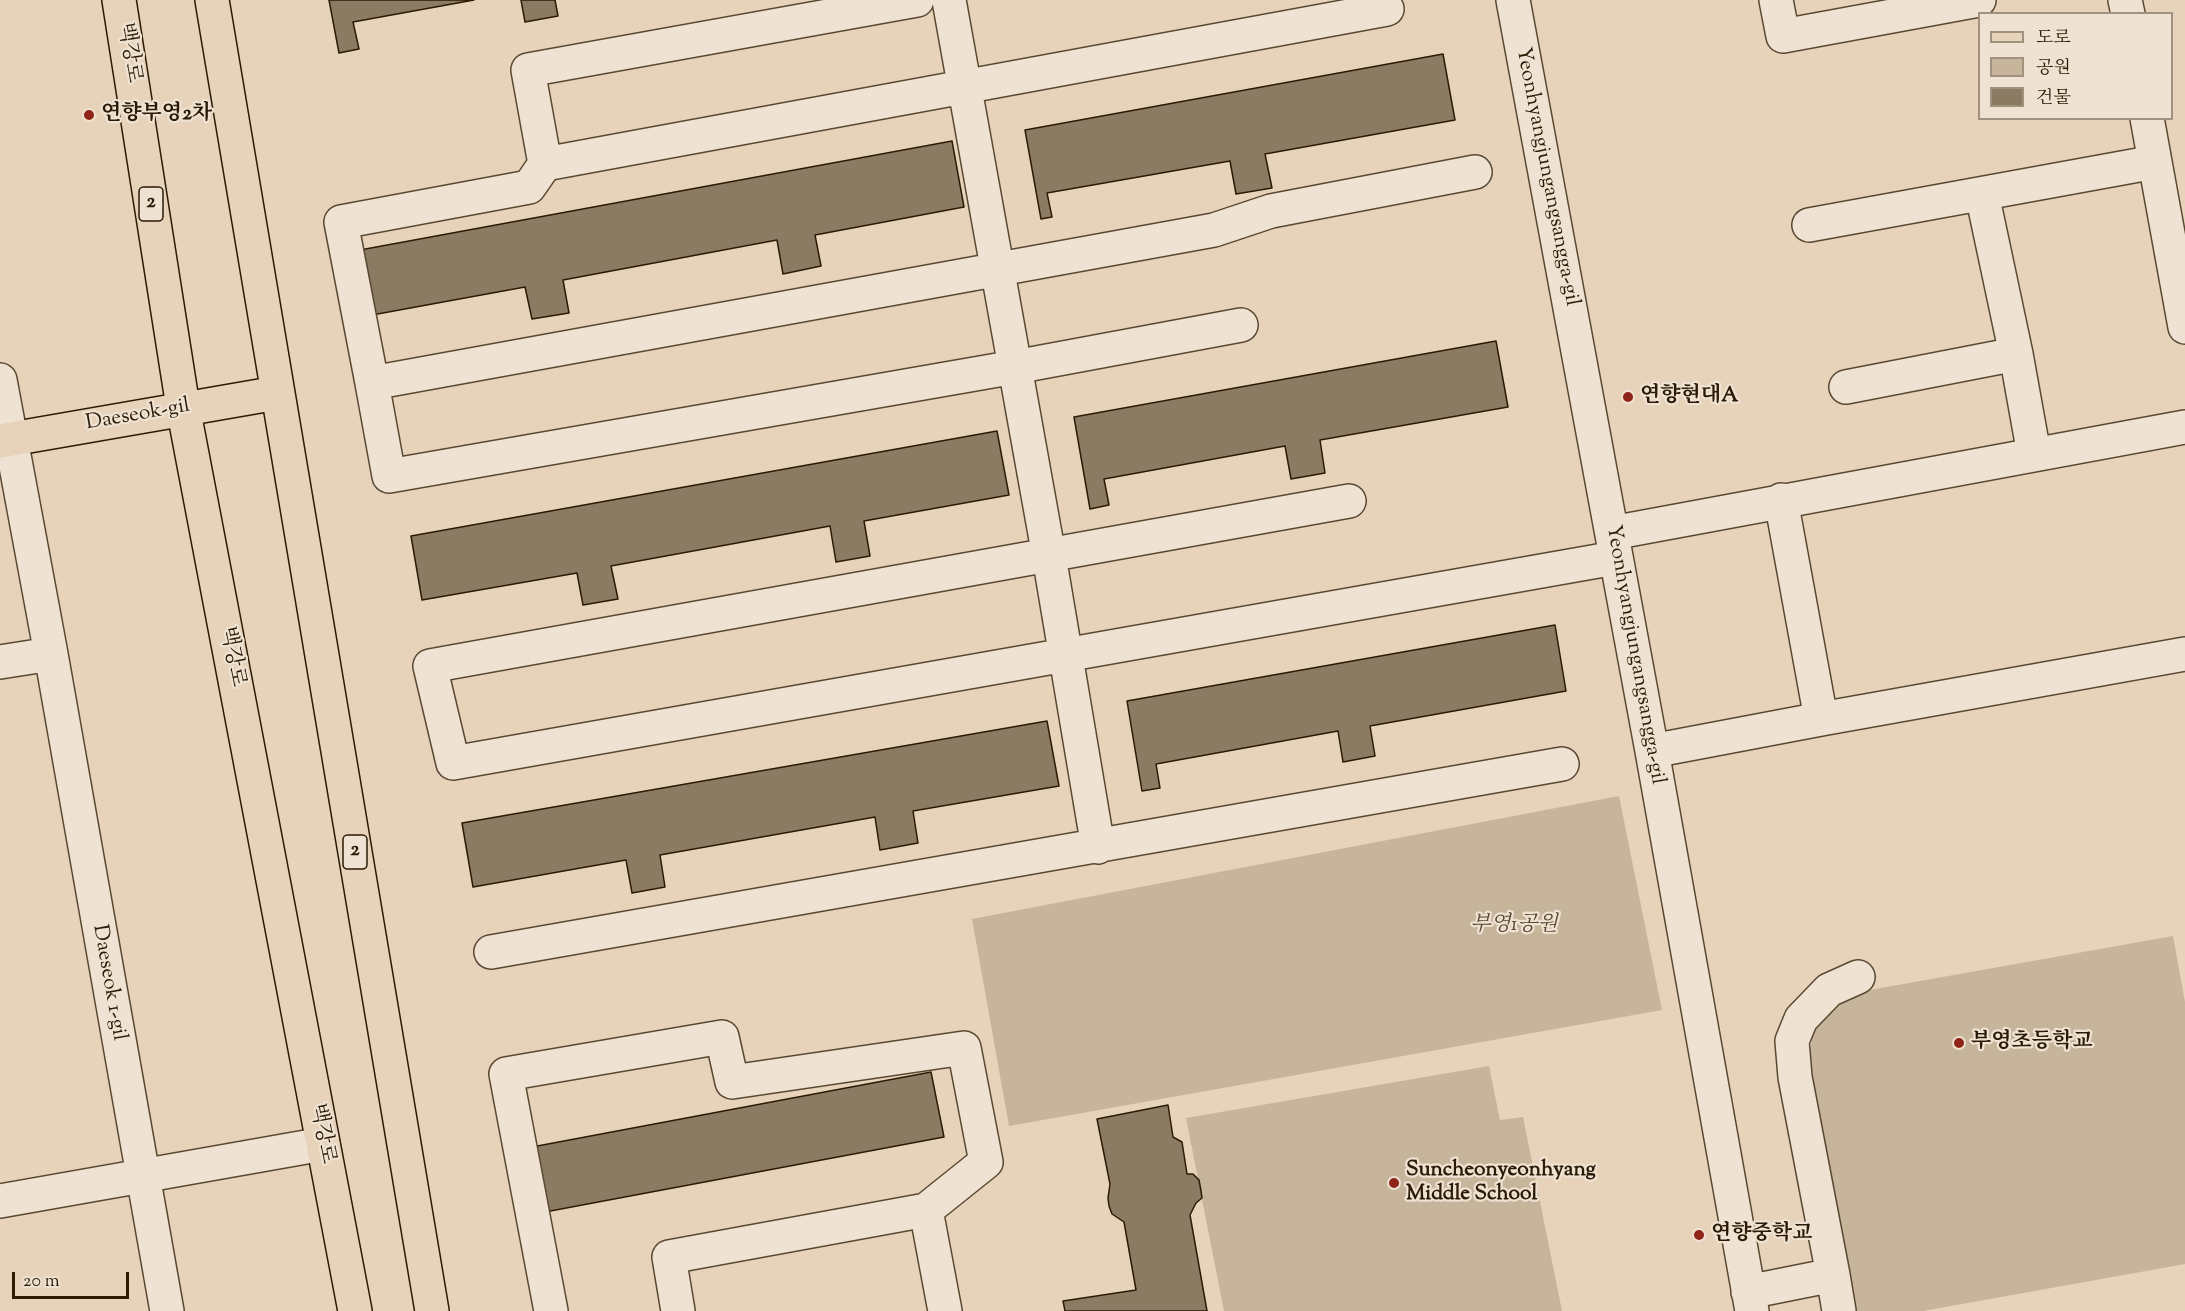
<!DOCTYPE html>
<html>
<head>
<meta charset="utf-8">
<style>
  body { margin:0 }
  #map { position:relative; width:2185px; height:1311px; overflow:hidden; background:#e6d3ba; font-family:"Sorts Mill Goudy","Noto Serif KR",serif }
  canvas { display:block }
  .legend { position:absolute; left:1978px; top:12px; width:195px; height:108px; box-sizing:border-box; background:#efe2d2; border:2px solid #a19280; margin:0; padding:8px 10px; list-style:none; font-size:18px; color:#2b1b05 }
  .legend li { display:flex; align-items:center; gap:12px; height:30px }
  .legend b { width:30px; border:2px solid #a19280 }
  .scale { position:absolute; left:12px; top:1272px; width:117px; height:27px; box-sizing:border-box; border:3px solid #2b1b05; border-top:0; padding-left:8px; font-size:18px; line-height:21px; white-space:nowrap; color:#2b1b05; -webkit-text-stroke:4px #efe2d2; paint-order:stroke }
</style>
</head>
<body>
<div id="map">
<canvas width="2185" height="1311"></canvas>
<ul class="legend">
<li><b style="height:8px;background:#e6d3ba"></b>도로</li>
<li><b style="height:16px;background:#c6b49b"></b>공원</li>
<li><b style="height:16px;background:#8c7b63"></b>건물</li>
</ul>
<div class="scale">20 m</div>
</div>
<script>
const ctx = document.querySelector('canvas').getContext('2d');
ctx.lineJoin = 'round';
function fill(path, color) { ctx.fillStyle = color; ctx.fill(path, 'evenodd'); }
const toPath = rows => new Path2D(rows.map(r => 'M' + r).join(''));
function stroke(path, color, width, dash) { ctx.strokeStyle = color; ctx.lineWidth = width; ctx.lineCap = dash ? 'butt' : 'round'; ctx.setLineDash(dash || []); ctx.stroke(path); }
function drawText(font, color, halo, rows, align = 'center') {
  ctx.font = font + ' "Sorts Mill Goudy","Noto Serif KR",serif'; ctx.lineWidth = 4.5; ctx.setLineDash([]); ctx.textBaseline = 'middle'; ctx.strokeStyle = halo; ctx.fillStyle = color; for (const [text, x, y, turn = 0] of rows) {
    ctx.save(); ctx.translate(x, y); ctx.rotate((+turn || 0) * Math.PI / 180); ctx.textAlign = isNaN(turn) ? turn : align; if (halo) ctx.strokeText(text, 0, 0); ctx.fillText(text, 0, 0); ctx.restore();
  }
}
const green = toPath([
  [1619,796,1662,1010,1009,1126,972,919],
  [2173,936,2185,1002,2185,1264,1923,1311,1854,1311,1809,1062,1813,1032,1827,1010,1847,994],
  [1489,1066,1500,1120,1523,1117,1562,1311,1224,1311,1186,1118]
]);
const building = toPath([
  [329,0,474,0,353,22,359,49,339,53,329,0],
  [521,0,555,0,558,16,525,22,521,0],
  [1443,54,1455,120,1265,154,1272,188,1236,194,1230,161,1047,193,1052,217,1041,219,1025,130,1443,54],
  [952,141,964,207,815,235,821,266,783,274,777,240,563,280,569,313,532,319,525,287,372,315,360,250,952,141],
  [1496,341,1508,407,1320,440,1325,473,1291,479,1285,446,1104,479,1109,505,1090,509,1074,417,1496,341],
  [997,431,1009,495,864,521,870,556,836,562,830,526,611,566,618,599,583,605,577,573,422,600,411,536,997,431],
  [1555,625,1566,691,1370,726,1375,756,1343,762,1338,731,1156,764,1160,788,1142,791,1127,701,1555,625],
  [1047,721,1059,786,913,811,918,843,880,850,875,817,660,855,665,887,632,893,626,860,473,887,462,823,1047,721],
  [931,1072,944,1137,545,1212,532,1147,931,1072],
  [1168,1105,1173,1137,1182,1142,1187,1174,1193,1174,1199,1180,1201,1191,1202,1198,1196,1203,1190,1215,1207,1311,1065,1311,1063,1301,1136,1290,1124,1222,1112,1214,1109,1206,1108,1198,1110,1184,1097,1119,1168,1105]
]);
const minor = toPath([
  [949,0,1049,556,1098,847],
  [1513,0,1652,751,1752,1311],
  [1776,0,1783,36,1979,0],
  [2125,0,2128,14],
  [2147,118,2185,327],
  [545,164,528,70,917,0],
  [1982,194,2016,354,2034,454],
  [1809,225,2155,162],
  [1241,325,1015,367,389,476,372,383,1214,230,1271,211,1475,172],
  [0,380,51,654,167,1311],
  [372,383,341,222,529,187,545,164,1387,9],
  [1846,387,2016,354],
  [1781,500,1821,719,2185,654],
  [1349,501,430,666,453,763,1615,558],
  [1612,533,2185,427],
  [0,662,51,654],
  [1652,751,1821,719],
  [491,952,1562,764],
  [0,1201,323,1144],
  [1833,1275,1839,1311],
  [1748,1292,1833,1275,1795,1077,1792,1041,1801,1019,1829,990,1858,977],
  [551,1311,506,1074,722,1037,732,1082,964,1048,986,1162,926,1210],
  [678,1311,669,1257,926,1210,945,1311]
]);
const major = toPath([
  [119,0,183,407,355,1311],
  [212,0,432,1311],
  [0,441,277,393]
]);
const markers = [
  [89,115,6,"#8f2418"],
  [1628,397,6,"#8f2418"],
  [1959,1043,6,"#8f2418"],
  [1394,1183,6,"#8f2418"],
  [1699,1235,6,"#8f2418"]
];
const shields = [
  [151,204,24],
  [355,852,24]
];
const shieldNames = [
  ["2",151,204],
  ["2",355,852]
];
const streetNames = [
  ["백강로",128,53,81],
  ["Yeonhyangjungangsangga-gil",1546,177,79],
  ["Daeseok-gil",138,416,-10],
  ["Yeonhyangjungangsangga-gil",1634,655,80],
  ["백강로",231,657,79],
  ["Daeseok 1-gil",108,983,80],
  ["백강로",321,1134,79]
];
const poiNames = [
  ["연향부영2차",101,115],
  ["연향현대A",1640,397],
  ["부영초등학교",1971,1043],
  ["Suncheonyeonhyang",1406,1171],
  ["Middle School",1406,1195],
  ["연향중학교",1711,1235]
];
const parkNames = [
  ["부영1공원",1514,926]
];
fill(green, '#c6b49b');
fill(building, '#8c7b63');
stroke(building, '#2b1b05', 1.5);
stroke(minor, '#5a4932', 36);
stroke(major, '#2b1b05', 36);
stroke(minor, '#efe2d2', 33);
stroke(major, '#e6d3ba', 33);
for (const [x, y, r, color] of markers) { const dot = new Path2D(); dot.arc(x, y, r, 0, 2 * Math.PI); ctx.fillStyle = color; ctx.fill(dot); stroke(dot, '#efe2d2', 2); }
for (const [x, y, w] of shields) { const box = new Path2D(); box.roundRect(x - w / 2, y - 17, w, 34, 4.5); ctx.fillStyle = '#efe2d2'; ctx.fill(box); stroke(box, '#2b1b05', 1.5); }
drawText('bold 20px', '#2b1b05', null, shieldNames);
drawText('21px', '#2b1b05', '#efe2d2', streetNames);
drawText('bold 21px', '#2b1b05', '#efe2d2', poiNames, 'left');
drawText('italic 21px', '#5a4932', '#efe2d2', parkNames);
</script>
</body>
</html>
